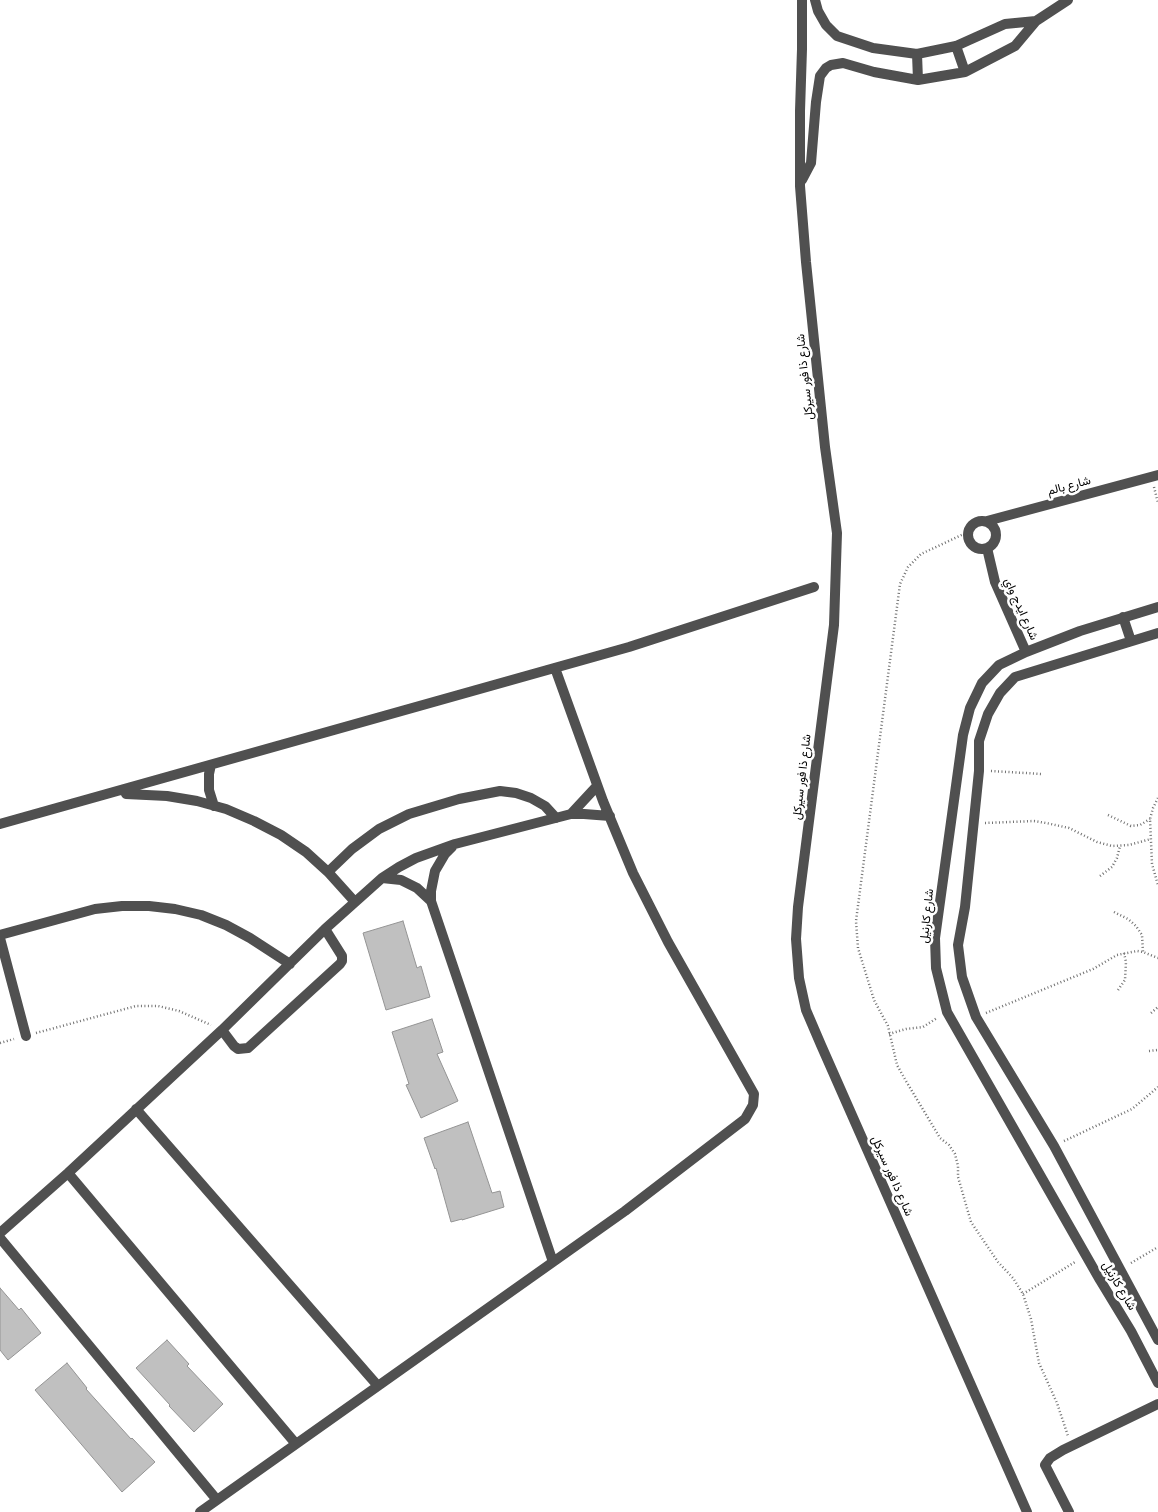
<!DOCTYPE html>
<html>
<head>
<meta charset="utf-8">
<style>
  body { margin:0 }
  canvas { display:block; background:#fff }
</style>
</head>
<body>
<canvas width="1158" height="1512"></canvas>
<script>
const ctx = document.querySelector('canvas').getContext('2d');
ctx.lineJoin = 'round';
function fill(path, color) { ctx.fillStyle = color; ctx.fill(path, 'evenodd'); }
const toPath = rows => new Path2D(rows.map(r => 'M' + r).join(''));
function stroke(path, color, width, dash) { ctx.strokeStyle = color; ctx.lineWidth = width; ctx.lineCap = dash ? 'butt' : 'round'; ctx.setLineDash(dash || []); ctx.stroke(path); }
function drawText(font, color, halo, rows, align = 'center') {
  ctx.font = font + ' "PT Sans Narrow",Vazirmatn,sans-serif'; ctx.lineWidth = 5; ctx.setLineDash([]); ctx.textBaseline = 'middle'; ctx.strokeStyle = halo; ctx.fillStyle = color; for (const [text, x, y, turn = 0] of rows) {
    ctx.save(); ctx.translate(x, y); ctx.rotate((+turn || 0) * Math.PI / 180); ctx.textAlign = isNaN(turn) ? turn : align; if (halo) ctx.strokeText(text, 0, 0); ctx.fillText(text, 0, 0); ctx.restore();
  }
}
const building = toPath([
  [403,921,417,968,421,966,430,997,386,1010,363,933,403,921],
  [432,1019,443,1052,437,1054,458,1101,421,1118,406,1085,409,1084,392,1032,432,1019],
  [468,1122,492,1193,500,1191,504,1207,462,1220,462,1219,451,1222,436,1168,435,1169,424,1138,468,1122],
  [0,1288,19,1310,21,1308,41,1333,8,1360,0,1350,0,1288],
  [167,1340,189,1364,187,1366,223,1404,194,1432,169,1406,170,1405,136,1368,167,1340],
  [67,1363,87,1388,86,1389,131,1439,132,1438,155,1462,122,1492,35,1390,67,1363]
]);
const path = toPath([
  [1154,487,1158,503],
  [968,532,921,554,908,567,900,584,856,921,858,948,874,1000,888,1026,897,1065,906,1081,940,1138,949,1145,955,1154,958,1166,958,1177,971,1222,998,1262,1013,1278,1023,1294,1031,1319,1039,1363,1057,1403,1068,1436],
  [991,771,1042,774],
  [1158,798,1153,808,1150,819,1152,864,1158,885],
  [1108,815,1131,826,1140,825,1150,819],
  [985,823,1034,821,1046,823,1069,828,1097,842,1112,846,1129,845,1151,839],
  [1100,876,1112,867,1117,858,1120,846],
  [1114,912,1128,919,1136,926,1142,935,1143,952],
  [1118,990,1125,980,1126,962,1124,953],
  [986,1013,1093,969,1117,955,1137,951,1143,952,1158,958],
  [1151,1013,1158,1007],
  [36,1033,136,1006,158,1006,179,1011,211,1025],
  [889,1034,906,1029,923,1027,937,1018],
  [0,1043,14,1039],
  [1149,1051,1158,1050],
  [1064,1141,1132,1109,1158,1087],
  [1131,1263,1158,1247],
  [1023,1294,1075,1262]
]);
const minor = toPath([
  [802,0,802,49,800,111,800,186,806,262,825,447,837,533,834,625,798,907,796,939,799,978,806,1010,821,1045,1027,1512],
  [815,0,818,11,826,25,837,36,873,48,917,54,956,46,1005,24,1036,21],
  [956,46,965,72],
  [917,54,918,80],
  [802,180,811,163,816,102,820,76,826,68,831,65,843,63,874,72,918,80,965,72,1015,46,1036,21,1068,0],
  '968 535a14 14 0 1 1 28 0a14 14 0 1 1-28 0Z',
  [987,521,1158,475],
  [987,548,995,582,1026,652],
  [1158,607,1080,631,1026,652,999,665,982,683,970,708,963,735,935,938,936,968,947,1012,1100,1280,1131,1331,1158,1383],
  [1123,617,1131,641],
  [1158,633,1015,677,1000,693,988,714,979,741,979,771,965,907,958,945,962,977,976,1017,1054,1146,1158,1340],
  [211,765,209,774,209,790,214,806],
  [126,794,167,796,197,801,226,809,254,821,281,835,306,852,328,872,355,902],
  [571,814,597,786],
  [0,824,629,647,814,587],
  [452,847,445,854,435,871,431,891,431,901,553,1262],
  [328,872,352,849,379,829,409,814,459,799,500,791,516,793,531,798,545,806,556,818],
  [382,878,401,880,417,888,431,901],
  [0,935,95,909,122,906,149,906,175,909,201,915,226,925,250,938,290,964],
  [0,938,26,1036],
  [222,1030,234,1046,238,1049,248,1048,340,964,342,961,342,956,325,929],
  [136,1109,378,1386],
  [68,1173,296,1444],
  [0,1233,68,1173,222,1030,325,929,382,878,399,867,416,858,455,844,571,814,584,814,610,816],
  [0,1238,217,1500],
  [1100,1280,1119,1269],
  [200,1512,625,1211,745,1119,753,1105,754,1094,668,942,633,873,603,801,555,668],
  [1069,1512,1045,1465,1050,1458,1063,1450,1158,1404]
]);
const streetNames = [
  ["شارع ذا فور سيركل",805,377,-96],
  ["شارع بالم",1069,486,-15],
  ["شارع ايدج واي",1021,609,66],
  ["شارع ذا فور سيركل",802,777,-83],
  ["شارع كارنيل",927,916,-84],
  ["شارع ذا فور سيركل",892,1176,66],
  ["شارع كارنيل",1119,1286,59]
];
fill(building, '#c0c0c0');
stroke(building, '#949494', 1);
stroke(path, '#727272', 2.5, [1, 2.5]);
stroke(minor, '#505050', 10);
drawText('12px', '#000', '#fff', streetNames);
</script>
</body>
</html>
